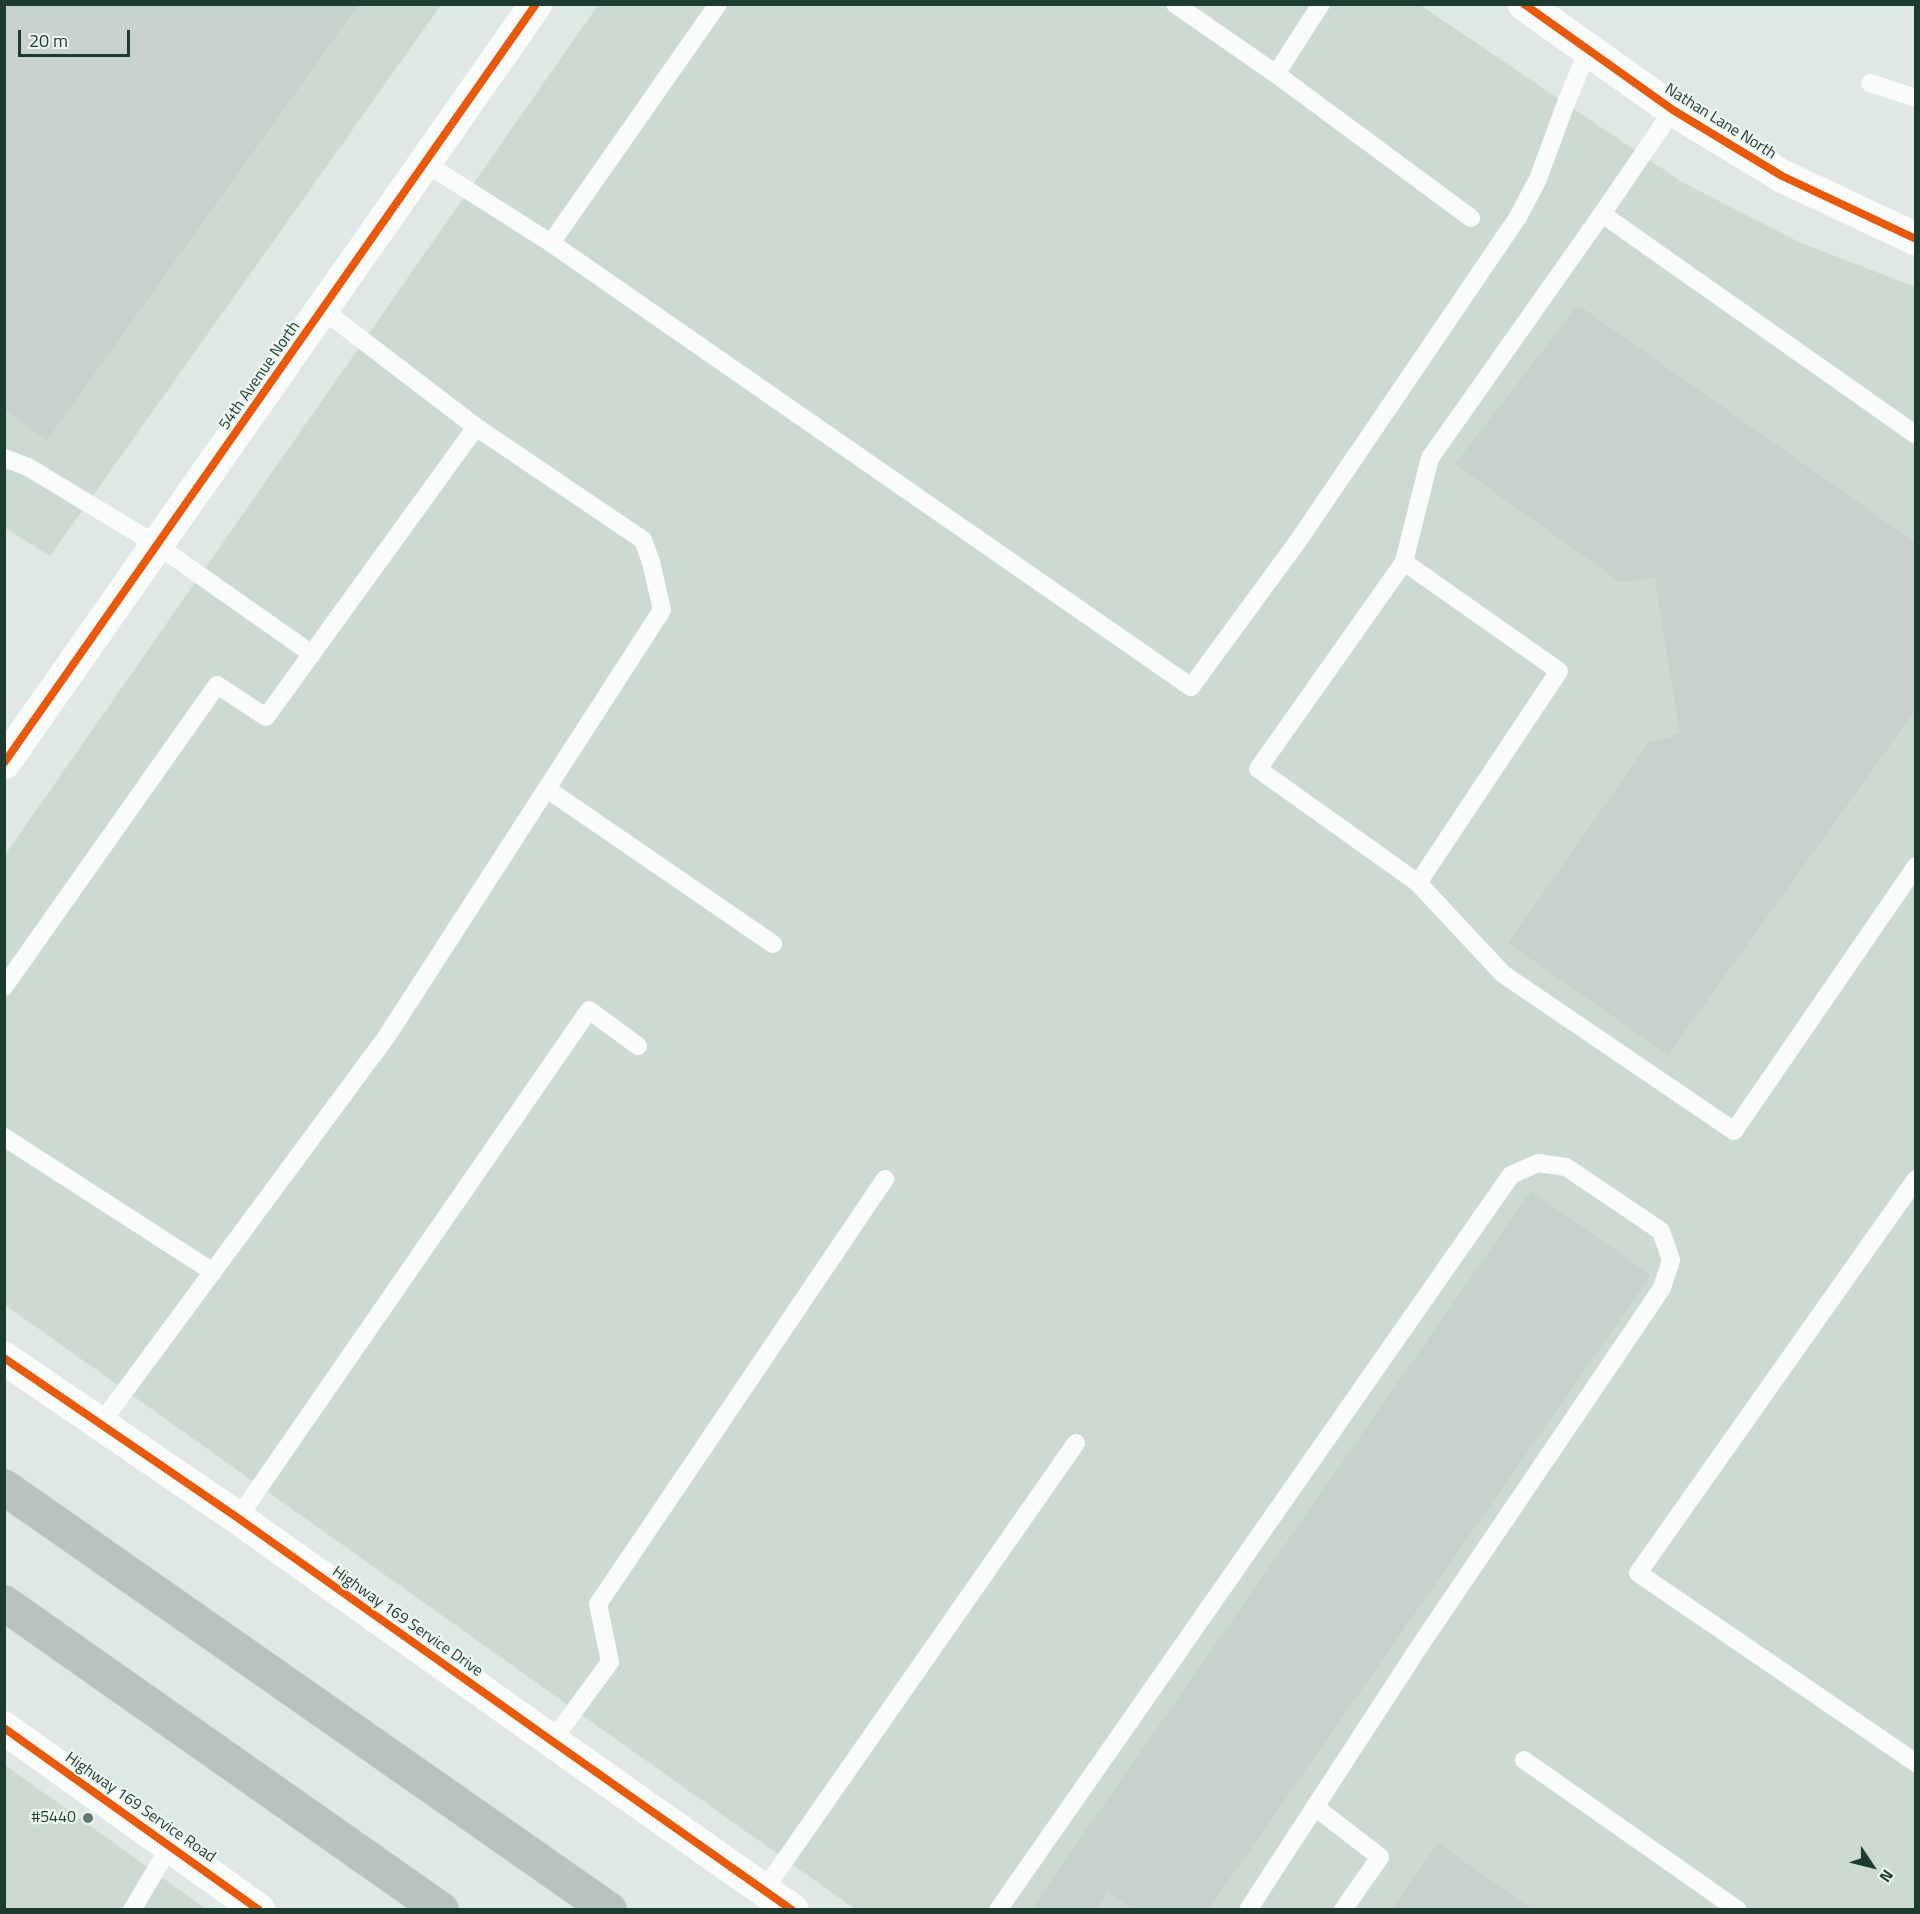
<!DOCTYPE html>
<html>
<head>
<meta charset="utf-8">
<style>
  body { margin:0 }
  #map { position:relative; width:1920px; height:1914px; overflow:hidden; background:#e0e8e3; font-family:"Titillium Web",sans-serif }
  canvas { display:block }
  .frame { position:absolute; inset:0; border:6px solid #1d3b2e; pointer-events:none }
  .north { position:absolute; left:1842px; top:1836px; width:60px; height:60px; -webkit-text-stroke:4px #eef7f1; paint-order:stroke; rotate:125deg; font-size:16px; font-weight:700; line-height:24px; text-align:center; color:#1d3b2e }
  .north::after { content:''; display:block; margin:auto; width:21px; height:27px; background:#1d3b2e; clip-path:polygon(50% 0,100% 100%,50% 72%,0 100%) }
  .scale { position:absolute; left:18px; top:30px; width:112px; height:27px; box-sizing:border-box; border:3px solid #1d3b2e; border-top:0; padding-left:8px; font-size:18px; line-height:21px; white-space:nowrap; color:#1d3b2e; -webkit-text-stroke:4px #eef7f1; paint-order:stroke }
</style>
</head>
<body>
<div id="map">
<canvas width="1920" height="1914"></canvas>
<div class="frame"></div>
<div class="north">N</div>
<div class="scale">20 m</div>
</div>
<script>
const ctx = document.querySelector('canvas').getContext('2d');
ctx.lineJoin = 'round';
function fill(path, color) { ctx.fillStyle = color; ctx.fill(path, 'evenodd'); }
const toPath = rows => new Path2D(rows.map(r => 'M' + r).join(''));
function stroke(path, color, width, dash) { ctx.strokeStyle = color; ctx.lineWidth = width; ctx.lineCap = dash ? 'butt' : 'round'; ctx.setLineDash(dash || []); ctx.stroke(path); }
function drawText(font, color, halo, rows, align = 'center') {
  ctx.font = font + ' "Titillium Web",sans-serif'; ctx.lineWidth = 4.5; ctx.setLineDash([]); ctx.textBaseline = 'middle'; ctx.strokeStyle = halo; ctx.fillStyle = color; for (const [text, x, y, turn = 0] of rows) {
    ctx.save(); ctx.translate(x, y); ctx.rotate((+turn || 0) * Math.PI / 180); ctx.textAlign = isNaN(turn) ? turn : align; if (halo) ctx.strokeText(text, 0, 0); ctx.fillText(text, 0, 0); ctx.restore();
  }
}
const built = toPath([
  [5,5,441,5,50,556,5,528],
  [598,5,1420,5,1682,182,1799,242,1915,287,1915,1909,855,1909,5,1305,5,855],
  [5,1765,206,1909,5,1909]
]);
const building = toPath([
  [4,4,359,4,47,440,4,410],
  [1578,305,1916,543,1916,709,1668,1055,1508,943,1649,742,1680,734,1655,578,1620,582,1455,464],
  [1531,1191,1651,1275,1208,1910,1133,1910,1108,1892,1096,1910,1040,1910,1034,1905],
  [1438,1843,1533,1910,1391,1910]
]);
const service = toPath([
  [1175,4,1276,74,1321,4],
  [1276,74,1471,218],
  [1870,83,1916,98],
  [1673,110,1602,214,1430,458,1404,562,1258,769,1418,883,1503,974,1734,1131,1916,866],
  [425,163,551,243,718,4],
  [1602,214,1916,435],
  [551,243,1191,687,1298,541,1518,217,1538,179,1566,103,1588,50],
  [4,458,28,467,157,545,312,654],
  [1404,562,1559,671,1418,883],
  [547,789,773,944],
  [4,987,217,685,266,717,476,427],
  [4,1137,213,1272],
  [1916,1179,1638,1573,1916,1763],
  [101,1423,387,1036,662,610,651,562,643,540,476,427,323,310],
  [238,1518,589,1010,638,1046],
  [552,1741,610,1662,598,1604,885,1179],
  [1524,1760,1738,1910],
  [1315,1807,1380,1857,1343,1910],
  [764,1890,1076,1443],
  [132,1910,170,1846],
  [998,1910,1511,1175,1538,1163,1566,1167,1661,1231,1671,1260,1662,1288,1419,1647,1248,1910]
]);
const minor = toPath([
  [1524,4,1673,110,1782,176,1916,239],
  [4,763,536,4]
]);
const tertiary = toPath([
  [4,1358,238,1518,552,1741,792,1910],
  [4,1728,259,1910]
]);
const motorway = toPath([
  [4,1487,609,1910],
  [4,1603,441,1910]
]);
const cycleway = toPath([
  [1524,4,1673,110,1782,176,1916,239],
  [4,763,536,4],
  [4,1358,238,1518,552,1741,792,1910],
  [4,1728,259,1910]
]);
const markers = [
  [88,1818,6,"#61786d"]
];
const streetNames = [
  ["Nathan Lane North",1720,122,32],
  ["54th Avenue North",260,376,-55],
  ["Highway 169 Service Drive",407,1622,35],
  ["Highway 169 Service Road",140,1808,35]
];
const poiNames = [
  ["#5440",76,1818]
];
fill(built, '#cddad2');
fill(building, '#c8d1cc');
stroke(motorway, '#bac5bf', 36);
stroke(service, '#fafcfb', 18);
stroke(minor, '#fafcfb', 33);
stroke(tertiary, '#fafcfb', 33);
stroke(motorway, '#b8c2be', 33);
stroke(cycleway, '#e8590c', 8);
for (const [x, y, r, color] of markers) { const dot = new Path2D(); dot.arc(x, y, r, 0, 2 * Math.PI); ctx.fillStyle = color; ctx.fill(dot); stroke(dot, '#eef7f1', 2); }
drawText('16px', '#1d3b2e', '#eef7f1', streetNames);
drawText('16px', '#1d3b2e', '#eef7f1', poiNames, 'right');
</script>
</body>
</html>
